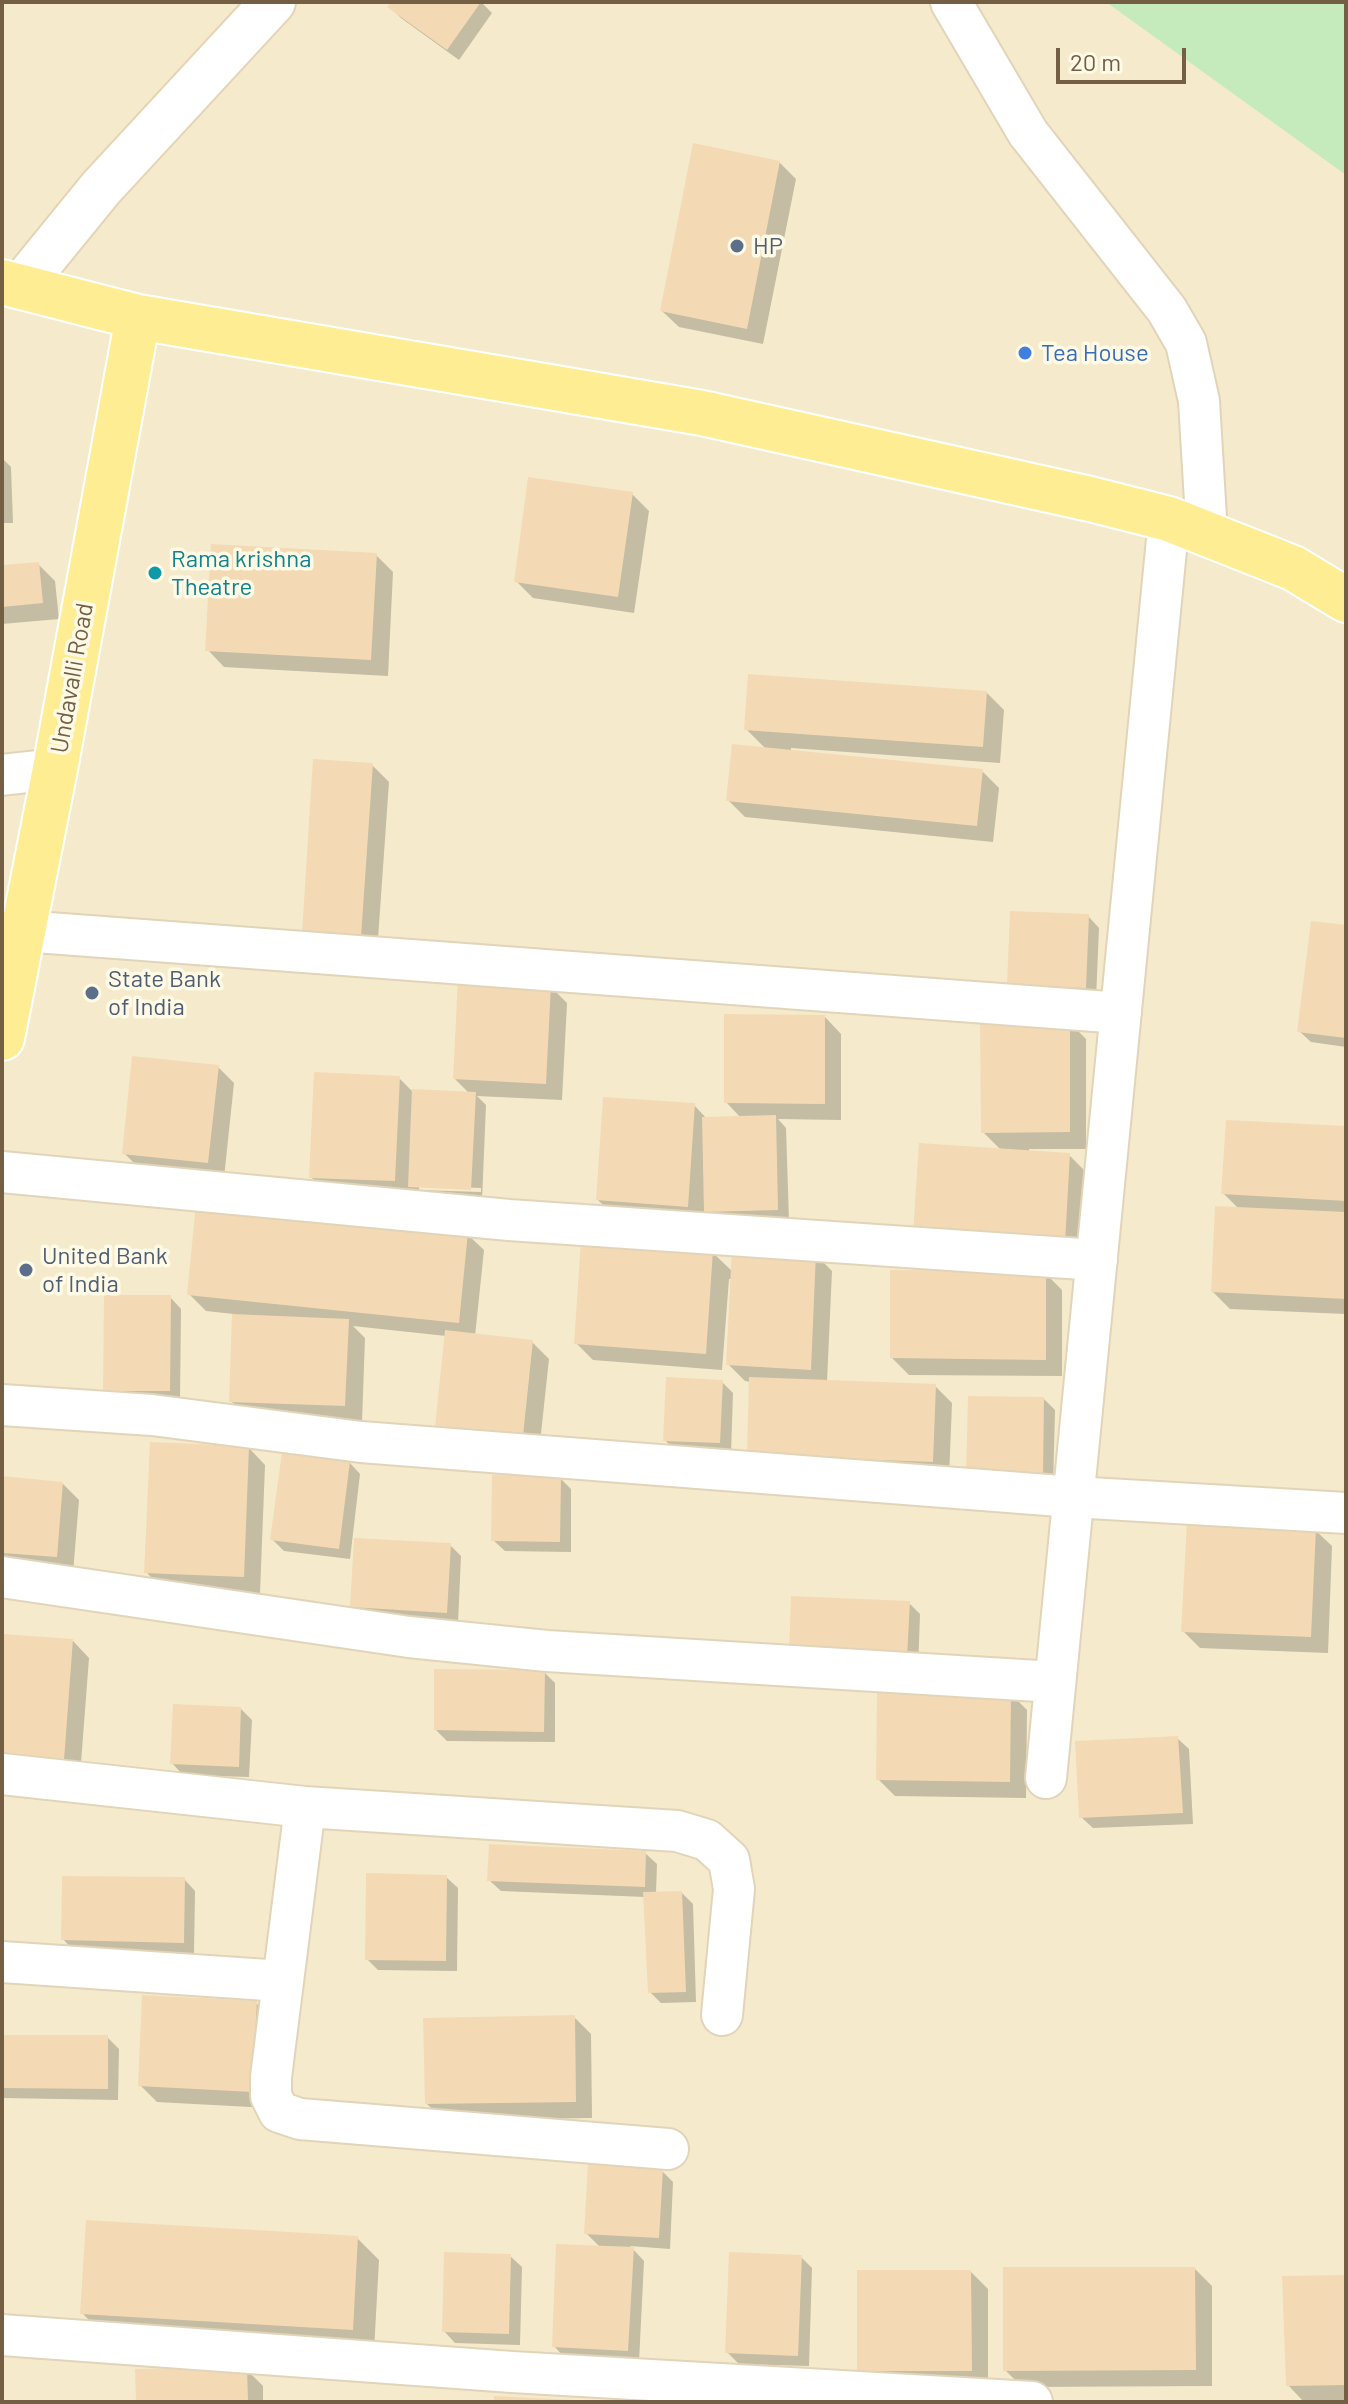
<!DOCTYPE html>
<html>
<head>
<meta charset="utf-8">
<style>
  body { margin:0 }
  #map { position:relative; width:1348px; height:2404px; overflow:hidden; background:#fdf7dd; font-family:Barlow,sans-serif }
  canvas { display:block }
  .frame { position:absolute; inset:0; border:4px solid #745f45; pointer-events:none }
  .scale { position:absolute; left:1056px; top:48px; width:130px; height:36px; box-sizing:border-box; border:4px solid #745f45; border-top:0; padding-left:10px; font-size:24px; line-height:28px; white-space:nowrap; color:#745f45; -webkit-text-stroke:6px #fffae5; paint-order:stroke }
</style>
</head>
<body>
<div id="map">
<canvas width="1348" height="2404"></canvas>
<div class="frame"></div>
<div class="scale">20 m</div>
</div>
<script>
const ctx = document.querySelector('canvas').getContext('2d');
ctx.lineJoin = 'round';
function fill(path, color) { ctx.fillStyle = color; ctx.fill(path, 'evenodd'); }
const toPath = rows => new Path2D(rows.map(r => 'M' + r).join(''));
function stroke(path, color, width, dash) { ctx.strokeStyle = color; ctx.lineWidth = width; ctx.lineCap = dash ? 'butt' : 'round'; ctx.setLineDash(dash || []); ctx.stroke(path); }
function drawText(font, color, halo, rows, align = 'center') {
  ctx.font = font + ' Barlow,sans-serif'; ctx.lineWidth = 7; ctx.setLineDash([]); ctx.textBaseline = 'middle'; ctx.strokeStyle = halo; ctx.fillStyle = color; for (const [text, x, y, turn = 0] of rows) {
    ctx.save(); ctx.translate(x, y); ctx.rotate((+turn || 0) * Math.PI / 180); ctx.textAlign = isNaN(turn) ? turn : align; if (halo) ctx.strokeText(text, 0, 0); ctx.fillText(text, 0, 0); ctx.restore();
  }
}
const residential = toPath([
  [2,2,1346,2,1346,2402,2,2402]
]);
const green = toPath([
  [1106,2,1346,2,1346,175]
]);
const shadow = toPath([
  [393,2,481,2,492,13,459,60,401,18,390,7],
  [779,162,796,179,763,344,679,327,662,311],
  [2,458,11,467,13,523,2,523],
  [632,494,649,511,634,613,533,598,516,581],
  [376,555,393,572,388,676,224,667,208,650],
  [38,564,55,581,59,619,2,624,2,567],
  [987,693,1004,710,1000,763,791,748,791,752,982,771,999,788,993,842,745,817,728,800,766,749,746,729],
  [372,765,389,782,377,953,321,949],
  [1088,916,1099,928,1096,999,1009,984],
  [1346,927,1346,1047,1311,1042,1299,1031],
  [550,986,567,1003,562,1100,477,1096,486,1105,482,1200,421,1198,412,1188,412,1197,328,1194,311,1177,399,1078,412,1091,470,1094,455,1079],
  [419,1186,481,1188,481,1192,419,1190],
  [825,1017,841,1034,841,1120,778,1119,786,1128,789,1221,718,1222,705,1209,704,1223,615,1217,598,1200,694,1105,707,1119,741,1118,726,1102],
  [1069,1022,1086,1039,1086,1149,1029,1149,1029,1152,1069,1155,1086,1172,1081,1259,1001,1150,983,1132],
  [218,1067,234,1083,224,1178,141,1170,124,1153],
  [1346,1128,1346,1314,1230,1309,1213,1292,1239,1209,1223,1193],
  [467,1234,484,1250,475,1336,532,1342,549,1359,539,1452,454,1443,437,1426,446,1336,353,1326,365,1338,362,1422,248,1418,231,1401,234,1314,206,1311,189,1294],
  [712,1252,733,1272,815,1254,832,1271,827,1382,935,1386,952,1403,949,1478,765,1471,751,1382,745,1381,728,1364,732,1279,729,1279,722,1370,593,1360,576,1343],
  [1045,1273,1062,1290,1062,1376,909,1375,892,1358],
  [170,1297,181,1309,180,1401,116,1401,105,1390],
  [722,1382,733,1393,731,1454,676,1452,665,1440],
  [1044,1399,1055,1410,1053,1488,979,1486],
  [249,1448,265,1465,260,1593,163,1589,146,1572],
  [349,1462,360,1474,350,1559,284,1551,273,1540],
  [2,1478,63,1484,79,1500,73,1573,2,1567],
  [560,1478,571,1489,571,1552,505,1551,493,1540],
  [1315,1530,1332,1546,1328,1653,1200,1648,1183,1631],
  [450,1545,461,1556,458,1623,363,1618,352,1606],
  [909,1603,920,1614,918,1669,791,1652],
  [73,1641,89,1658,80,1776,2,1761,2,1645,4,1647],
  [544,1672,555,1683,555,1742,447,1741,436,1730],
  [1010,1693,1027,1710,1026,1798,895,1796,878,1779],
  [241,1709,252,1720,249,1777,183,1775,172,1763],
  [1177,1738,1189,1749,1193,1824,1093,1828,1081,1817],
  [645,1853,657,1864,656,1893,682,1893,693,1904,696,2002,661,2003,650,1992,645,1897,501,1891,489,1880],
  [446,1877,458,1888,457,1971,378,1970,367,1959],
  [184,1879,195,1891,194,1953,74,1951,63,1939],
  [256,2003,273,2020,269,2108,157,2102,140,2085],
  [574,2017,591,2034,592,2118,444,2120,427,2104],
  [2,2037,107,2037,119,2049,118,2100,2,2098],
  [662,2171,673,2182,670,2249,630,2246,644,2261,639,2362,565,2358,554,2346,601,2248,586,2233],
  [357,2238,379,2260,374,2351,104,2335,82,2313],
  [510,2256,522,2267,520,2345,455,2343,444,2331],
  [801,2257,812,2268,809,2366,739,2364,727,2352],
  [1195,2269,1212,2286,1212,2386,1022,2387,1005,2370],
  [971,2272,988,2289,988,2387,876,2387,859,2370],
  [1346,2277,1346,2401,1304,2402,1288,2385],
  [246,2369,263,2386,263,2402,138,2402]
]);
const building = toPath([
  [391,2,481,2,447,50,387,7],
  [693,143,780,161,747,329,660,311],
  [528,477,633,492,618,597,514,582],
  [211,544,377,553,371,660,205,651],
  [39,562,43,603,2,607,2,565],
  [748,674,987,691,983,747,744,730],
  [732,744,983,769,977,826,726,801],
  [313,759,373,763,361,937,302,933],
  [1010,911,1089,914,1086,988,1007,985],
  [1311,921,1346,925,1346,1038,1297,1032],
  [458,978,551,984,546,1084,453,1079],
  [724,1014,825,1015,825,1104,724,1103],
  [980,1020,1070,1020,1070,1132,981,1133],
  [132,1056,219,1065,208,1163,122,1154],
  [314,1072,400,1076,395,1181,309,1178],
  [412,1089,476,1092,471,1190,408,1187],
  [603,1097,695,1103,688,1207,596,1200],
  [776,1115,778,1210,704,1212,702,1117],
  [1226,1120,1346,1126,1346,1201,1221,1194],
  [919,1143,1070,1153,1065,1243,913,1233],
  [196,1203,468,1232,459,1323,187,1295],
  [1215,1206,1346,1212,1346,1299,1211,1292],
  [581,1240,713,1250,706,1354,574,1344],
  [732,1248,816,1252,811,1370,726,1365],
  [890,1270,1046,1271,1046,1360,890,1358],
  [104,1295,171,1295,170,1391,103,1391],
  [232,1314,349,1319,345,1406,229,1402],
  [445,1330,533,1340,523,1436,435,1427],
  [666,1377,723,1380,720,1443,663,1441],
  [749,1377,936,1384,933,1462,747,1455],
  [968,1396,1044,1397,1043,1477,966,1475],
  [150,1442,249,1446,244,1577,144,1573],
  [282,1452,350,1461,339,1549,270,1540],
  [492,1475,561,1476,560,1542,491,1541],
  [2,1476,63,1482,57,1557,2,1553],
  [1187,1521,1316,1528,1311,1637,1181,1632],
  [354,1538,451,1543,447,1613,350,1607],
  [791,1596,910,1601,907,1658,789,1653],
  [3,1634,73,1639,64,1760,2,1755],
  [434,1669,545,1670,544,1732,434,1730],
  [877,1690,1011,1691,1010,1782,876,1780],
  [173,1704,241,1707,239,1767,170,1764],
  [1178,1736,1183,1813,1079,1818,1075,1741],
  [489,1844,646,1851,645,1887,487,1881],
  [366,1873,447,1875,446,1961,365,1960],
  [62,1876,185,1877,184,1943,61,1940],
  [682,1891,686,1992,648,1993,643,1892],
  [142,1995,257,2001,252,2092,138,2086],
  [575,2015,576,2102,425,2104,423,2018],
  [2,2035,108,2035,108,2089,2,2088],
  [588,2164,663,2169,659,2238,584,2234],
  [86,2220,358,2236,353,2330,80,2314],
  [556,2244,634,2247,628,2351,552,2347],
  [444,2252,511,2254,509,2334,442,2332],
  [729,2252,802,2255,798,2356,725,2353],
  [1003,2267,1195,2267,1196,2370,1003,2371],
  [857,2270,971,2270,972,2371,857,2371],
  [1346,2275,1346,2385,1286,2386,1282,2276],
  [247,2367,248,2402,136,2402,135,2369],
  [494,2396,575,2400,575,2402,494,2402]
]);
const street = toPath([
  [951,2,1028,133,1167,310,1186,343,1199,401,1207,535],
  [2,775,55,769],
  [22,931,1121,1013],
  [2,1172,509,1220,1097,1260],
  [2,1405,152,1415,361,1442,1073,1497,1346,1513],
  [2,1577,409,1637,547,1651,1055,1682],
  [2,1774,305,1807,677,1831,707,1840,729,1860,734,1889,722,2015],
  [1046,1778,1169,519],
  [305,1807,271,2077,271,2096,279,2112,300,2119,668,2149],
  [2,1962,282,1981],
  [2,2335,512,2372,1032,2402]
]);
const secondary = toPath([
  [22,285,101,188,273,2]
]);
const primary = toPath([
  [2,282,138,317,702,413,1090,499,1169,519,1293,568,1346,600],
  [2,1038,55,769,138,317]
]);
const markers = [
  [737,246,8,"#5c6f8a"],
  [1025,353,8,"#3f7fe0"],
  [155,573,8,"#0f9aa8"],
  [92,993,8,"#5c6f8a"],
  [26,1270,8,"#5c6f8a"]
];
const serviceNames = [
  ["HP",753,246],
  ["State Bank",108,979],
  ["of India",108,1007],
  ["United Bank",42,1256],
  ["of India",42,1284]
];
const shopNames = [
  ["Tea House",1041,353]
];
const cultureNames = [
  ["Rama krishna",171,559],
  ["Theatre",171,587]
];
const streetNames = [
  ["Undavalli Road",72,678,-80]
];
fill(residential, '#f5ebcc');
fill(green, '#c5ebbc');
fill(shadow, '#0003');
fill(building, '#f4dab4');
stroke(street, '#e1d4b9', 44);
stroke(secondary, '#e4d4b4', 48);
stroke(primary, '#fff', 48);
stroke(street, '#fff', 40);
stroke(secondary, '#fff', 44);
stroke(primary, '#ffed93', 44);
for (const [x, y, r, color] of markers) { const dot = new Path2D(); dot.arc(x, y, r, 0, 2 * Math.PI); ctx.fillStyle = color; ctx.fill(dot); stroke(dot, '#fffae5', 3); }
drawText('24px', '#4e5e75', '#fffae5', serviceNames, 'left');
drawText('24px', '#366cbe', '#fffae5', shopNames, 'left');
drawText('24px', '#0d838f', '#fffae5', cultureNames, 'left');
drawText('24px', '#745f45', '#fffae5', streetNames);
</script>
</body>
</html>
